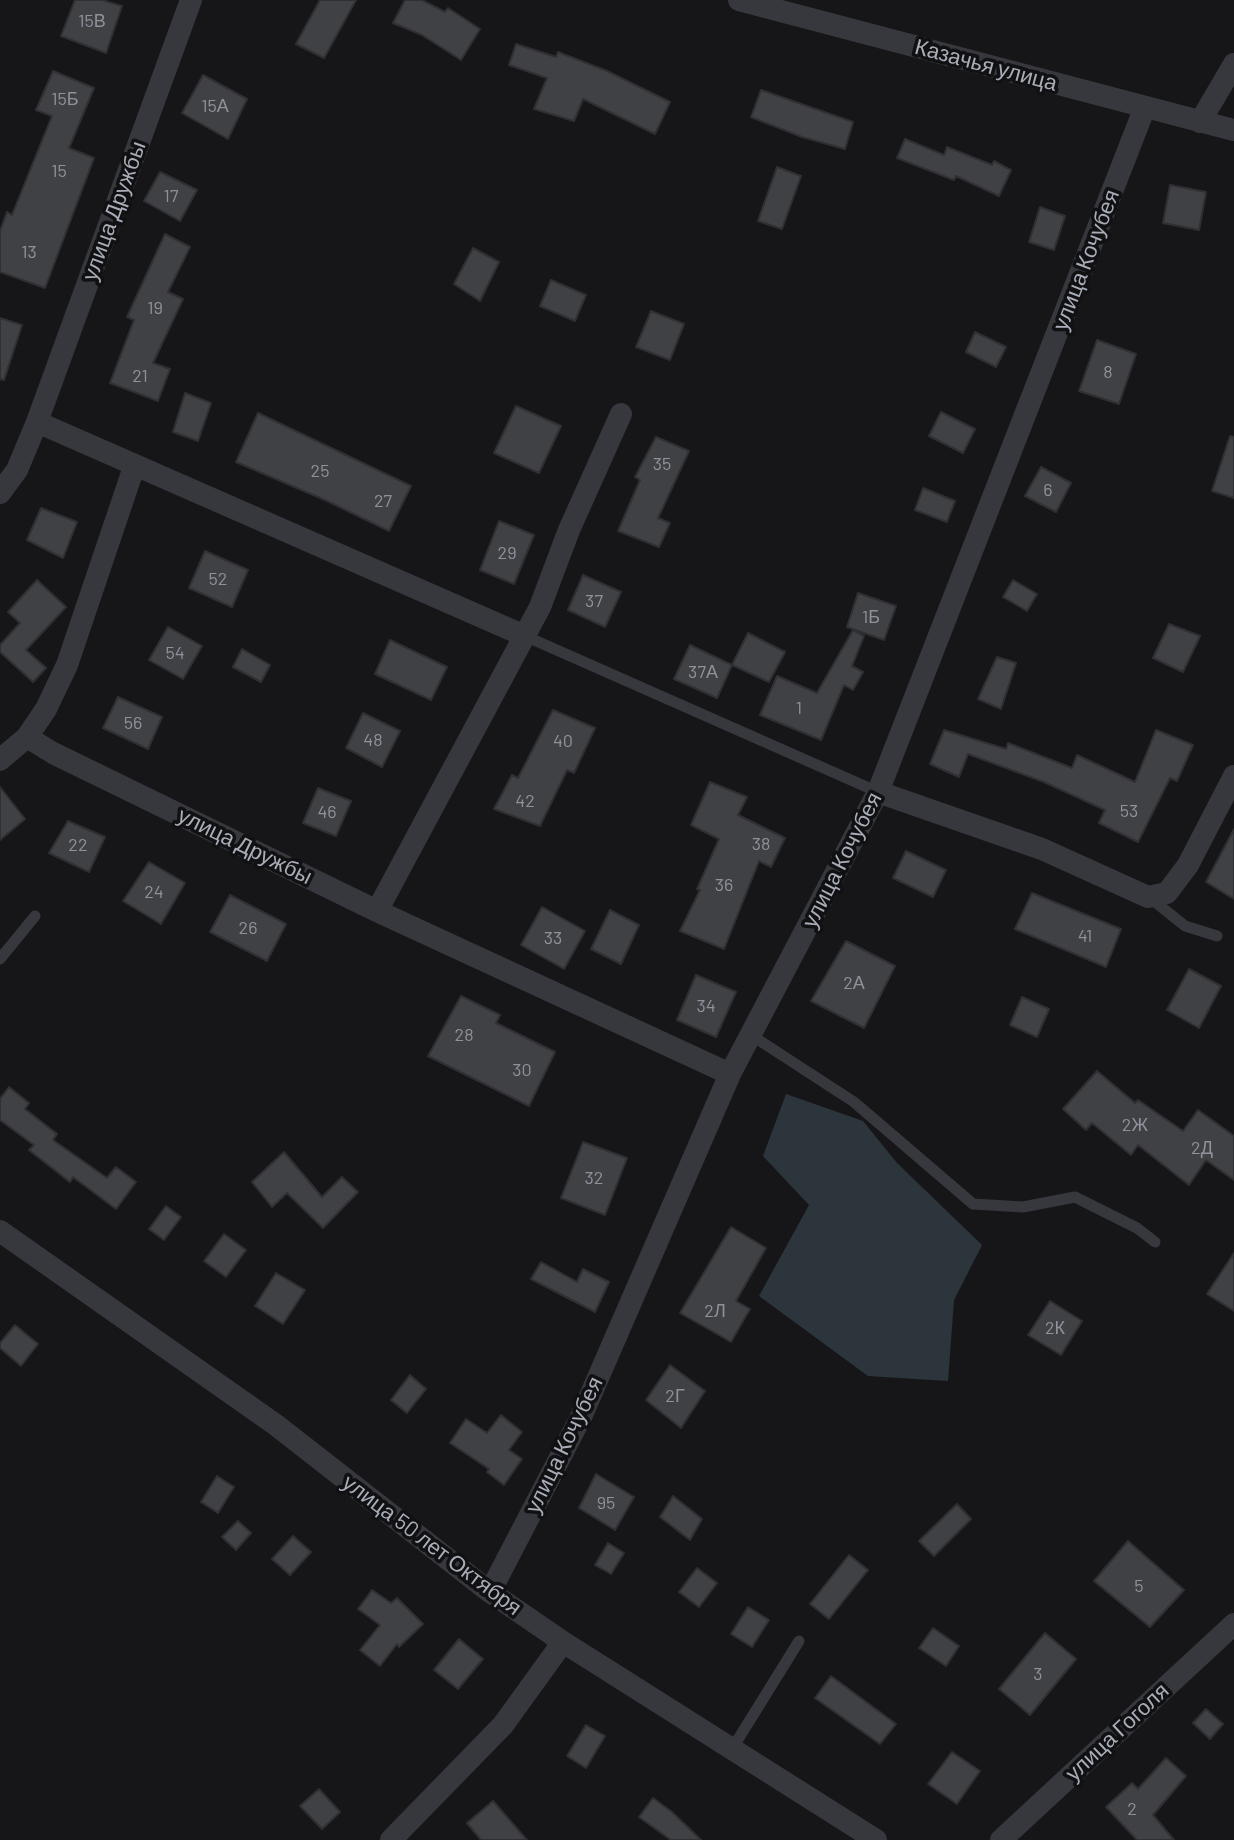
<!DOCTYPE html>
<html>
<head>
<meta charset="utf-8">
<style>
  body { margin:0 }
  canvas { display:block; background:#161618 }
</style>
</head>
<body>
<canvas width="1234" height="1840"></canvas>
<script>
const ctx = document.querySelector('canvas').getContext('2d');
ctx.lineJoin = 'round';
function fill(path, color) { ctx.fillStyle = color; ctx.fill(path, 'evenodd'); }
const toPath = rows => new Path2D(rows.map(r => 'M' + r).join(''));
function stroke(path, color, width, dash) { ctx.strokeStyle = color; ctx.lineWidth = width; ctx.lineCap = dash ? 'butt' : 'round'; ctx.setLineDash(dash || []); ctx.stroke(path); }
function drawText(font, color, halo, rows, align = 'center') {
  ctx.font = font + ' Barlow,sans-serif'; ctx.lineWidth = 7; ctx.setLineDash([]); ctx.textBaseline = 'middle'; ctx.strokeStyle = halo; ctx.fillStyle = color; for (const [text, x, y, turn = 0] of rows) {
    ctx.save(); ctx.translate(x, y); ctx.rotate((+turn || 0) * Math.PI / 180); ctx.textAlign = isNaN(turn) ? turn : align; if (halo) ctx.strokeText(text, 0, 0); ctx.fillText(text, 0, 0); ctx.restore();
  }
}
const water = toPath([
  [786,1094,863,1121,897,1163,982,1245,954,1300,948,1381,868,1376,759,1296,809,1205,763,1156]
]);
const building = toPath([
  [75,0,102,0,122,6,106,53,61,36,75,0],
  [320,0,356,0,324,58,296,44,320,0],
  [405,0,422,0,445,12,448,8,480,29,461,60,422,35,393,23,405,0],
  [516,44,556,57,558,52,607,71,670,102,655,134,583,99,574,121,534,109,547,78,509,65,516,44],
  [53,71,94,88,69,148,94,158,45,288,0,272,0,231,7,212,12,215,52,116,36,110,53,71],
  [203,75,247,99,228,139,182,113,203,75],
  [761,90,853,122,845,149,802,137,751,117,761,90],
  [905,139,944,155,947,147,992,165,994,161,1011,170,999,196,956,176,954,180,897,158,905,139],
  [777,167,801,176,782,229,758,221,777,167],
  [160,172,197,190,180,221,144,201,160,172],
  [1170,185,1206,192,1199,230,1163,223,1170,185],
  [1040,207,1065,216,1054,250,1029,242,1040,207],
  [165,234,190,247,168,292,183,299,153,363,170,369,158,401,110,383,134,320,127,317,165,234],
  [473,248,499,262,480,301,454,284,473,248],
  [551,280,586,295,575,321,540,306,551,280],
  [651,311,684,324,670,360,636,347,651,311],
  [0,318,22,325,4,380,0,379,0,318],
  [975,332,1006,347,996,367,966,352,975,332],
  [1097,340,1136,354,1119,404,1079,391,1097,340],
  [185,393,211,403,198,441,173,432,185,393],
  [516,406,561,426,539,473,494,453,516,406],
  [941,412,975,429,963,453,929,436,941,412],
  [258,413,411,486,389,531,325,500,236,462,258,413],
  [1230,436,1234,437,1234,498,1212,491,1230,436],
  [656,437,689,451,658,518,670,523,659,547,618,531,640,480,635,477,656,437],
  [1041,467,1071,483,1056,512,1025,496,1041,467],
  [923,488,955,501,947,522,915,510,923,488],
  [41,508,77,522,63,558,27,540,41,508],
  [499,521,534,535,514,584,480,570,499,521],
  [205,551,248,570,232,607,189,588,205,551],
  [583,575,621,592,605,627,568,610,583,575],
  [37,580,66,607,26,650,46,668,33,682,0,652,0,645,20,623,8,612,37,580],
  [1013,580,1037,594,1027,611,1003,597,1013,580],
  [858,593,896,606,884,640,847,627,858,593],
  [1169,624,1200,636,1183,672,1153,658,1169,624],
  [168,627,202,646,183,679,149,660,168,627],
  [853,630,864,636,852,666,863,672,853,690,844,685,821,740,760,715,777,676,817,693,853,630],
  [748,633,785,652,769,682,732,665,748,633],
  [390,640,447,667,431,700,375,674,390,640],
  [690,645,732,665,717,698,674,679,690,645],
  [242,649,270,665,261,682,233,667,242,649],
  [997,657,1016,663,1001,709,978,699,997,657],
  [118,697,162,717,148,749,103,728,118,697],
  [553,710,595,728,574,773,567,770,540,826,494,809,512,775,518,778,553,710],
  [363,713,400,731,382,767,346,748,363,713],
  [944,730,1006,749,1008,743,1072,768,1077,755,1135,782,1156,730,1193,745,1177,781,1170,778,1138,842,1099,823,1105,810,1044,782,968,754,959,777,930,764,944,730],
  [710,782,747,797,738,815,785,838,771,867,759,861,724,949,680,931,700,890,697,889,719,839,691,825,710,782],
  [0,787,25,819,0,840,0,787],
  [318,788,351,801,336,836,303,823,318,788],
  [68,821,105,837,89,872,49,853,68,821],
  [1234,829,1234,899,1206,882,1234,829],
  [906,851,946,870,933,897,893,878,906,851],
  [149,862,185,883,161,924,123,901,149,862],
  [1032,893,1121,929,1106,967,1015,929,1032,893],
  [230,895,286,924,267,961,210,932,230,895],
  [542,907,585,931,564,969,521,945,542,907],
  [610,910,639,925,621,964,591,949,610,910],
  [846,941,895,966,864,1028,811,1001,846,941],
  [1189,969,1221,986,1199,1028,1167,1010,1189,969],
  [696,975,736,992,716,1037,677,1020,696,975],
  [461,996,500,1015,496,1023,555,1052,529,1106,428,1056,461,996],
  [1022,997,1049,1009,1037,1037,1010,1025,1022,997],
  [1097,1071,1135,1103,1138,1100,1183,1131,1198,1110,1234,1136,1234,1180,1206,1160,1189,1185,1138,1145,1131,1155,1092,1123,1086,1130,1063,1109,1097,1071],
  [9,1087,29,1103,25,1109,57,1134,53,1140,107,1178,116,1167,136,1182,116,1209,73,1177,70,1182,29,1150,34,1145,0,1120,0,1099,9,1087],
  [583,1142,627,1158,605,1215,561,1198,583,1142],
  [284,1152,322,1197,342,1177,358,1192,323,1228,287,1193,272,1207,252,1182,284,1152],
  [166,1206,181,1217,164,1240,149,1229,166,1206],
  [731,1227,766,1248,736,1301,750,1309,731,1342,680,1313,731,1227],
  [224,1234,246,1250,226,1277,204,1261,224,1234],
  [1234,1253,1234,1311,1207,1294,1234,1253],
  [541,1262,577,1282,583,1269,609,1282,595,1312,531,1279,541,1262],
  [276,1273,305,1290,283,1324,255,1306,276,1273],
  [1050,1301,1082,1321,1061,1355,1028,1335,1050,1301],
  [15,1325,38,1344,21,1366,0,1348,0,1343,15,1325],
  [670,1365,705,1391,681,1428,646,1400,670,1365],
  [410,1375,426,1389,407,1413,391,1400,410,1375],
  [501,1415,522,1432,509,1450,522,1459,504,1485,487,1472,489,1469,450,1443,466,1419,487,1433,501,1415],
  [596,1474,634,1497,615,1530,579,1508,596,1474],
  [217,1476,234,1487,218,1513,201,1502,217,1476],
  [673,1496,702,1519,690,1540,660,1517,673,1496],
  [957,1504,971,1519,934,1556,919,1541,957,1504],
  [238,1521,251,1533,236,1550,222,1537,238,1521],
  [293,1536,311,1552,290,1575,272,1559,293,1536],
  [1128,1541,1184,1590,1150,1627,1094,1581,1128,1541],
  [608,1543,624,1553,611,1574,595,1565,608,1543],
  [849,1555,868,1570,829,1619,810,1604,849,1555],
  [697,1568,717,1583,699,1607,679,1592,697,1568],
  [372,1590,391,1603,397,1598,423,1624,399,1647,397,1644,380,1666,360,1650,380,1625,358,1609,372,1590],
  [748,1607,769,1620,752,1647,731,1634,748,1607],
  [933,1628,959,1646,946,1666,919,1648,933,1628],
  [1045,1633,1076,1659,1030,1715,999,1689,1045,1633],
  [459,1639,483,1659,458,1689,434,1670,459,1639],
  [831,1676,896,1724,880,1744,815,1698,831,1676],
  [1206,1709,1223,1724,1210,1739,1193,1723,1206,1709],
  [586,1725,605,1736,586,1768,567,1756,586,1725],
  [952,1752,980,1771,957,1804,928,1784,952,1752],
  [1166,1758,1186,1776,1153,1815,1174,1840,1137,1840,1106,1807,1132,1783,1138,1789,1166,1758],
  [319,1789,340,1812,322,1829,300,1806,319,1789],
  [653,1798,672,1812,701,1840,671,1840,639,1817,653,1798],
  [493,1801,527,1840,481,1840,467,1823,493,1801]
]);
const service = toPath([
  [525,636,878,792],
  [1149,897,1185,926,1217,936],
  [0,959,35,916],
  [751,1035,854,1102,973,1204,1023,1207,1075,1197,1137,1228,1155,1242],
  [732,1749,799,1641]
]);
const minor = toPath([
  [739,0,1234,130],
  [1200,122,1234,64],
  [37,422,525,636],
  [0,493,17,470,37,422,191,0],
  [27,737,53,753,377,911,730,1074],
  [0,760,27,737,46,709,67,665,134,467],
  [878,792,1042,849,1148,897,1167,893,1188,865,1234,776],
  [377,911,540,607,569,530,621,414],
  [0,1231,276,1425,490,1592,563,1642,876,1840],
  [490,1592,581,1417,730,1074,878,792,1145,107],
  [391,1840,503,1725,563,1642],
  [1001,1840,1234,1624]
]);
const numberNames = [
  ["15В",92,21],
  ["15Б",65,99],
  ["15А",215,106],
  ["15",59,171],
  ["17",171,196],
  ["13",29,252],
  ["19",155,308],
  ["8",1108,372],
  ["21",140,376],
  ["35",662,464],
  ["25",320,471],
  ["6",1048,490],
  ["27",383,501],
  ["29",507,553],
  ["52",218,579],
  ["37",594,601],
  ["1Б",871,617],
  ["54",175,653],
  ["37А",703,672],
  ["1",799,708],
  ["56",133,723],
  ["48",373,740],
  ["40",563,741],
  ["42",525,801],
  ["53",1129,811],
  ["46",327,812],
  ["38",761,844],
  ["22",78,845],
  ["36",724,885],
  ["24",154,892],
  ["26",248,928],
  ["41",1085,936],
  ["33",553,938],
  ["2А",854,983],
  ["34",706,1006],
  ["28",464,1035],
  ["30",522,1070],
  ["2Ж",1135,1125],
  ["2Д",1202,1148],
  ["32",594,1178],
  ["2Л",715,1311],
  ["2К",1055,1328],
  ["2Г",675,1396],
  ["95",606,1503],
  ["5",1139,1586],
  ["3",1038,1674],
  ["2",1132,1809]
];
const streetNames = [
  ["Казачья улица",986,65,15],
  ["улица Дружбы",114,211,-70],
  ["улица Кочубея",1086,260,-69],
  ["улица Дружбы",245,846,26],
  ["улица Кочубея",842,860,-63],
  ["улица Кочубея",564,1445,-64],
  ["улица 50 лет Октября",432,1545,37],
  ["улица Гоголя",1117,1732,-43]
];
fill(water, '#2c353c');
fill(building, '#404145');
stroke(building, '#303034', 2);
stroke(service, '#37383d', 11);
stroke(minor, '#37383d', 22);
drawText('18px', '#8e929b', null, numberNames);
drawText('22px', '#a8adb8', '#111113', streetNames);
</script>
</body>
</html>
